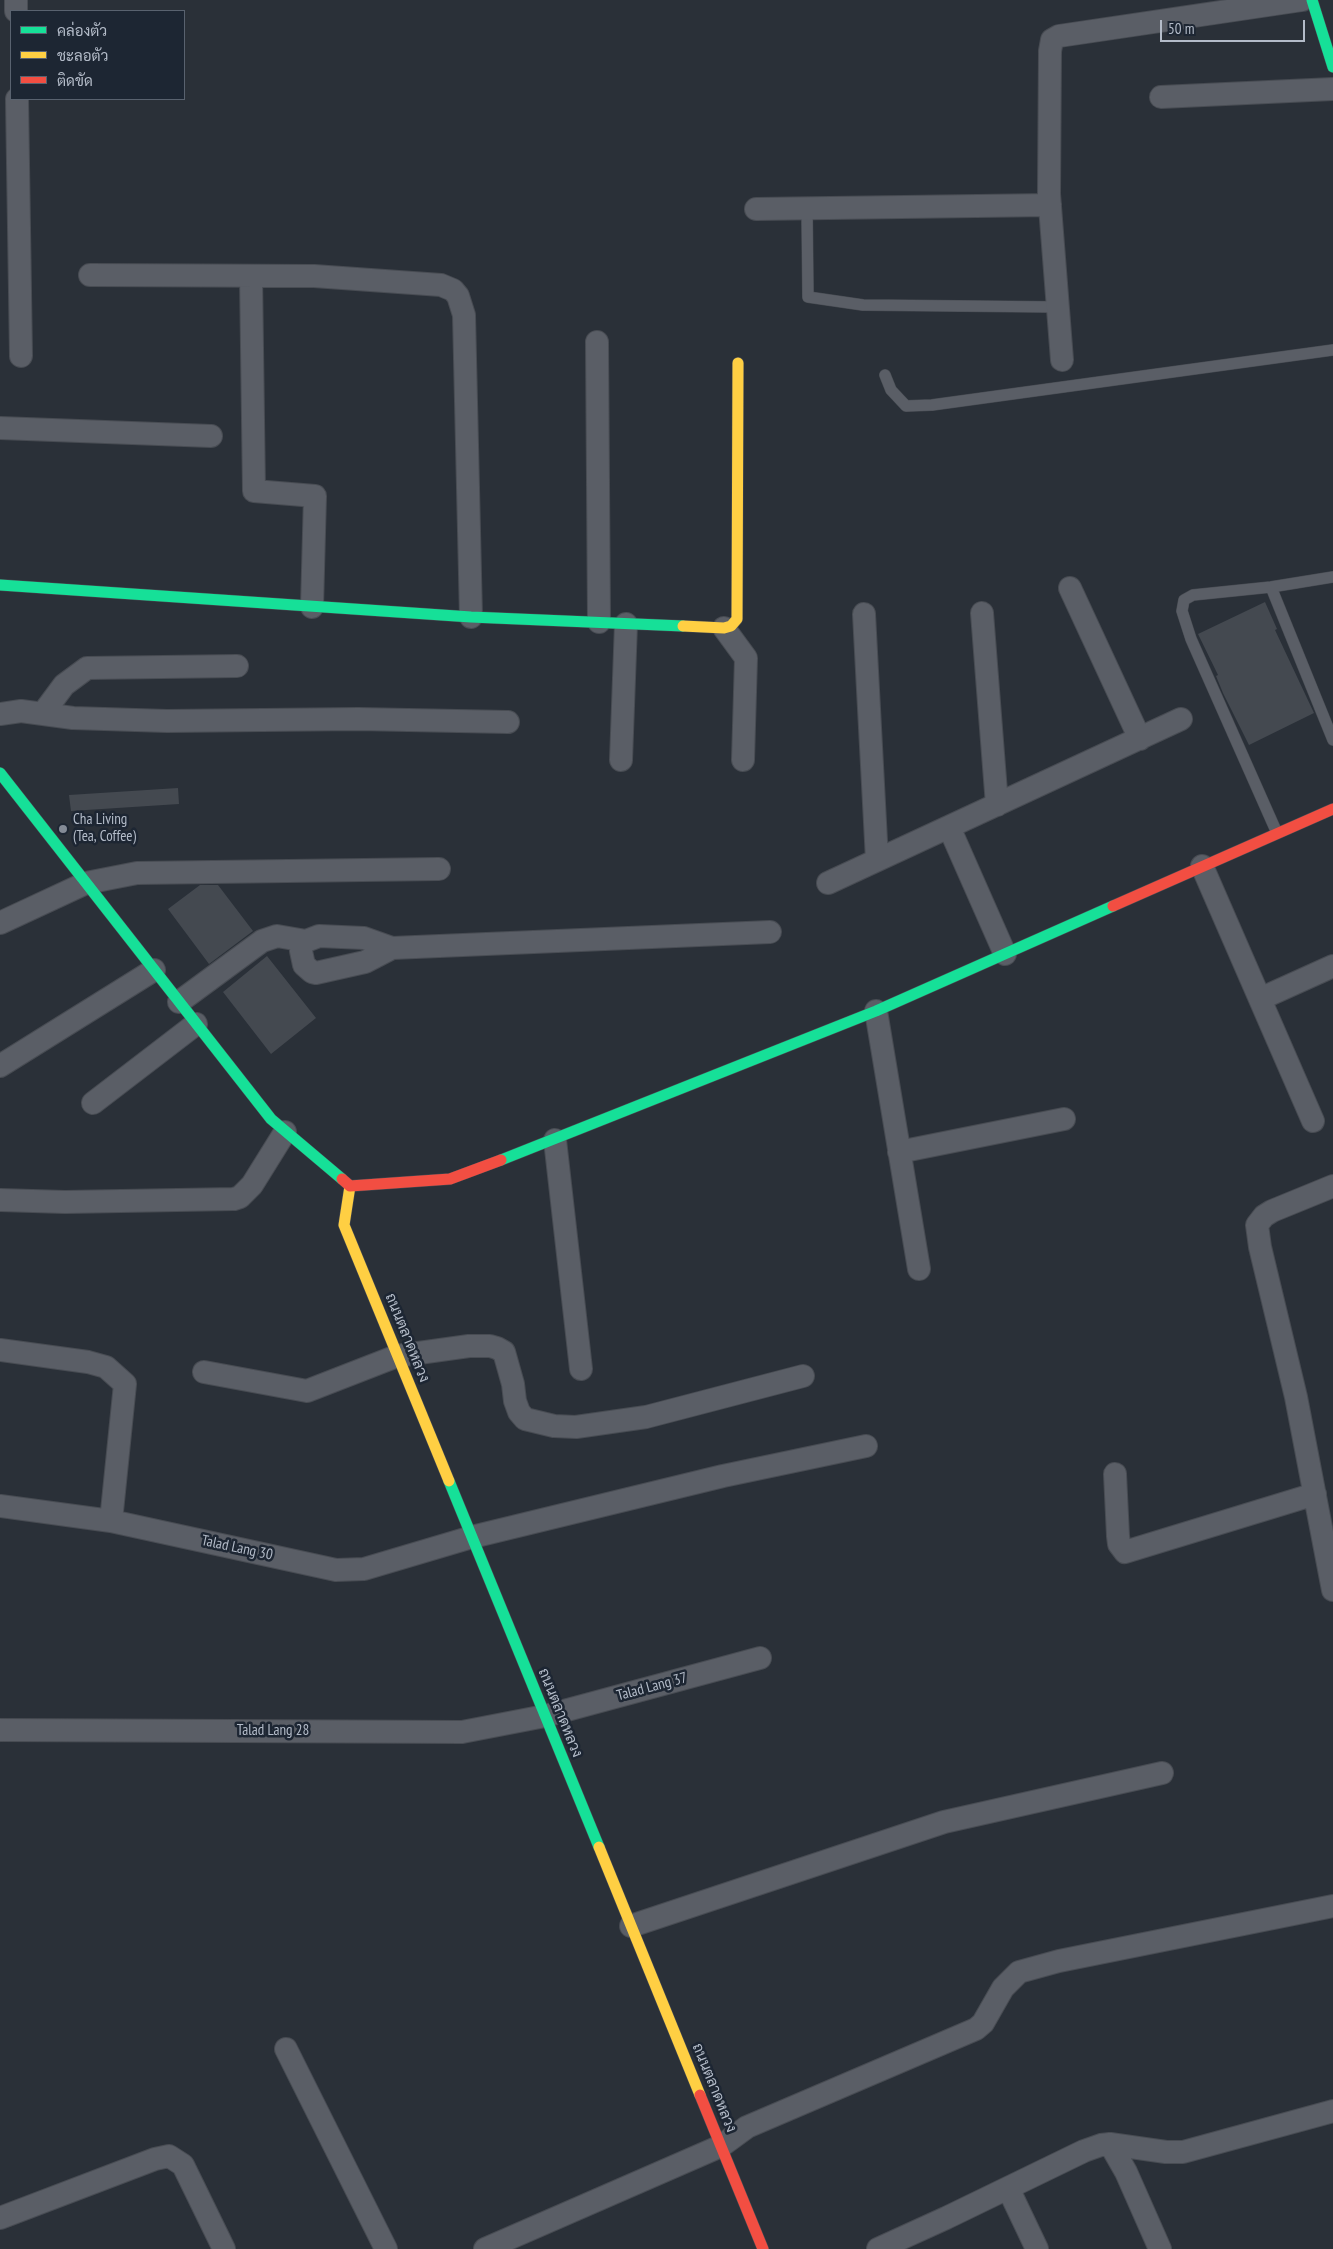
<!DOCTYPE html>
<html>
<head>
<meta charset="utf-8">
<style>
  body { margin:0 }
  #map { position:relative; width:1333px; height:2249px; overflow:hidden; background:#2a3038; font-family:"PT Sans Narrow",Sarabun,sans-serif }
  canvas { display:block }
  .legend { position:absolute; left:10px; top:10px; width:175px; height:90px; box-sizing:border-box; background:#1d2633; border:1px solid #59626f; margin:0; padding:6px 9px; list-style:none; font-size:15px; color:#b4bcc9 }
  .legend li { display:flex; align-items:center; gap:10px; height:25px }
  .legend b { width:25px; border:1px solid #59626f }
  .scale { position:absolute; left:1160px; top:20px; width:145px; height:22px; box-sizing:border-box; border:2px solid #b4bcc9; border-top:0; padding-left:6px; font-size:15px; line-height:18px; white-space:nowrap; color:#b4bcc9; -webkit-text-stroke:4px #1d2633; paint-order:stroke }
</style>
</head>
<body>
<div id="map">
<canvas width="1333" height="2249"></canvas>
<ul class="legend">
<li><b style="height:6px;background:#16e098"></b>คล่องตัว</li>
<li><b style="height:6px;background:#ffcf43"></b>ชะลอตัว</li>
<li><b style="height:6px;background:#f24e42"></b>ติดขัด</li>
</ul>
<div class="scale">50 m</div>
</div>
<script>
const ctx = document.querySelector('canvas').getContext('2d');
ctx.lineJoin = 'round';
function fill(path, color) { ctx.fillStyle = color; ctx.fill(path, 'evenodd'); }
const toPath = rows => new Path2D(rows.map(r => 'M' + r).join(''));
function stroke(path, color, width, dash) { ctx.strokeStyle = color; ctx.lineWidth = width; ctx.lineCap = dash ? 'butt' : 'round'; ctx.setLineDash(dash || []); ctx.stroke(path); }
function drawText(font, color, halo, rows, align = 'center') {
  ctx.font = font + ' "PT Sans Narrow",Sarabun,sans-serif'; ctx.lineWidth = 5; ctx.setLineDash([]); ctx.textBaseline = 'middle'; ctx.strokeStyle = halo; ctx.fillStyle = color; for (const [text, x, y, turn = 0] of rows) {
    ctx.save(); ctx.translate(x, y); ctx.rotate((+turn || 0) * Math.PI / 180); ctx.textAlign = isNaN(turn) ? turn : align; if (halo) ctx.strokeText(text, 0, 0); ctx.fillText(text, 0, 0); ctx.restore();
  }
}
const building = toPath([
  [1265,602,1277,629,1275,630,1314,713,1249,745,1223,693,1216,676,1218,675,1198,634],
  [178,788,179,804,71,811,69,795],
  [200,885,218,885,253,931,209,964,168,909],
  [267,956,316,1018,271,1054,223,992]
]);
const lane = toPath([
  [807,209,808,297,863,305,1058,307],
  [885,375,891,390,906,406,932,405,1333,350],
  [1271,587,1333,740],
  [1277,833,1191,639,1182,611,1184,600,1193,595,1271,587,1333,577]
]);
const street = toPath([
  [16,0,16,11],
  [1161,97,1333,89],
  [17,99,21,356],
  [756,209,1050,205],
  [90,275,314,276,441,285,453,290,458,296,464,315,471,617],
  [251,276,254,491,315,496,312,607],
  [597,342,599,622],
  [1062,360,1049,194,1050,51,1052,40,1059,36,1302,0],
  [0,428,211,436],
  [1070,588,1140,739],
  [982,613,997,805],
  [864,614,877,860],
  [724,628,746,658,743,760],
  [44,712,64,685,87,668,237,666],
  [0,714,21,711,73,718,167,721,358,719,508,722],
  [621,760,626,624],
  [949,827,1005,954],
  [1202,866,1313,1121],
  [828,883,1181,719],
  [0,923,86,883,137,873,439,869],
  [392,948,365,962,316,973,312,972,304,965,301,951,302,944,306,941,319,936,364,938,392,948,770,932],
  [1260,999,1333,966],
  [179,1002,262,941,277,936,306,941],
  [876,1011,919,1269],
  [0,1066,154,970],
  [93,1103,196,1024],
  [555,1140,581,1369],
  [899,1152,1064,1119],
  [1333,1186,1272,1211,1264,1216,1257,1225,1260,1247,1296,1397,1333,1590],
  [0,1200,65,1202,234,1199,240,1197,252,1185,285,1132],
  [0,1350,88,1362,106,1367,125,1384,111,1521],
  [204,1372,307,1391,397,1356,469,1346,490,1346,497,1348,504,1352,513,1384,515,1401,519,1412,525,1419,554,1426,576,1427,646,1417,803,1376],
  [1115,1474,1118,1536,1119,1544,1125,1552,1315,1494],
  [0,1506,111,1521,336,1570,364,1569,472,1537,723,1476,866,1446],
  [0,1730,462,1732,545,1716,760,1658],
  [631,1926,944,1822,1162,1773],
  [286,2049,386,2249],
  [1110,2144,1126,2172,1160,2249],
  [1008,2188,1037,2249],
  [0,2218,155,2159,169,2156,183,2165,224,2249],
  [485,2249,721,2146,747,2127,976,2029,983,2023,1003,1988,1019,1972,1059,1961,1333,1906],
  [878,2249,946,2218,1084,2151,1101,2145,1110,2144,1166,2152,1183,2152,1333,2111]
]);
const fast = toPath([
  [1312,0,1333,67],
  [0,585,471,617,683,626],
  [0,773,271,1119,342,1179],
  [501,1160,876,1011,1113,906],
  [449,1481,599,1847]
]);
const slow = toPath([
  [683,626,724,628,731,626,737,619,738,363],
  [350,1186,344,1225,449,1481],
  [599,1847,700,2095]
]);
const jam = toPath([
  [1113,906,1333,809],
  [342,1179,350,1186,450,1179,501,1160],
  [700,2095,763,2249]
]);
const markers = [
  [63,829,5,"#848b96"]
];
const poiNames = [
  ["Cha Living",73,820],
  ["(Tea, Coffee)",73,837]
];
const streetNames = [
  ["ถนนตลาดหลวง",407,1338,68],
  ["Talad Lang 30",237,1548,12],
  ["Talad Lang 37",652,1687,-15],
  ["ถนนตลาดหลวง",560,1713,68],
  ["Talad Lang 28",273,1731],
  ["ถนนตลาดหลวง",714,2088,68]
];
fill(building, '#444950');
stroke(lane, '#484c53', 12);
stroke(street, '#484c53', 24);
stroke(fast, '#484c53', 12);
stroke(slow, '#484c53', 12);
stroke(jam, '#484c53', 12);
stroke(lane, '#5a5e66', 11);
stroke(street, '#5a5e66', 22);
stroke(fast, '#16e098', 11);
stroke(slow, '#ffcf43', 11);
stroke(jam, '#f24e42', 11);
for (const [x, y, r, color] of markers) { const dot = new Path2D(); dot.arc(x, y, r, 0, 2 * Math.PI); ctx.fillStyle = color; ctx.fill(dot); stroke(dot, '#1d2633', 2); }
drawText('15px', '#b4bcc9', '#1d2633', poiNames, 'left');
drawText('15px', '#b4bcc9', '#1d2633', streetNames);
</script>
</body>
</html>
